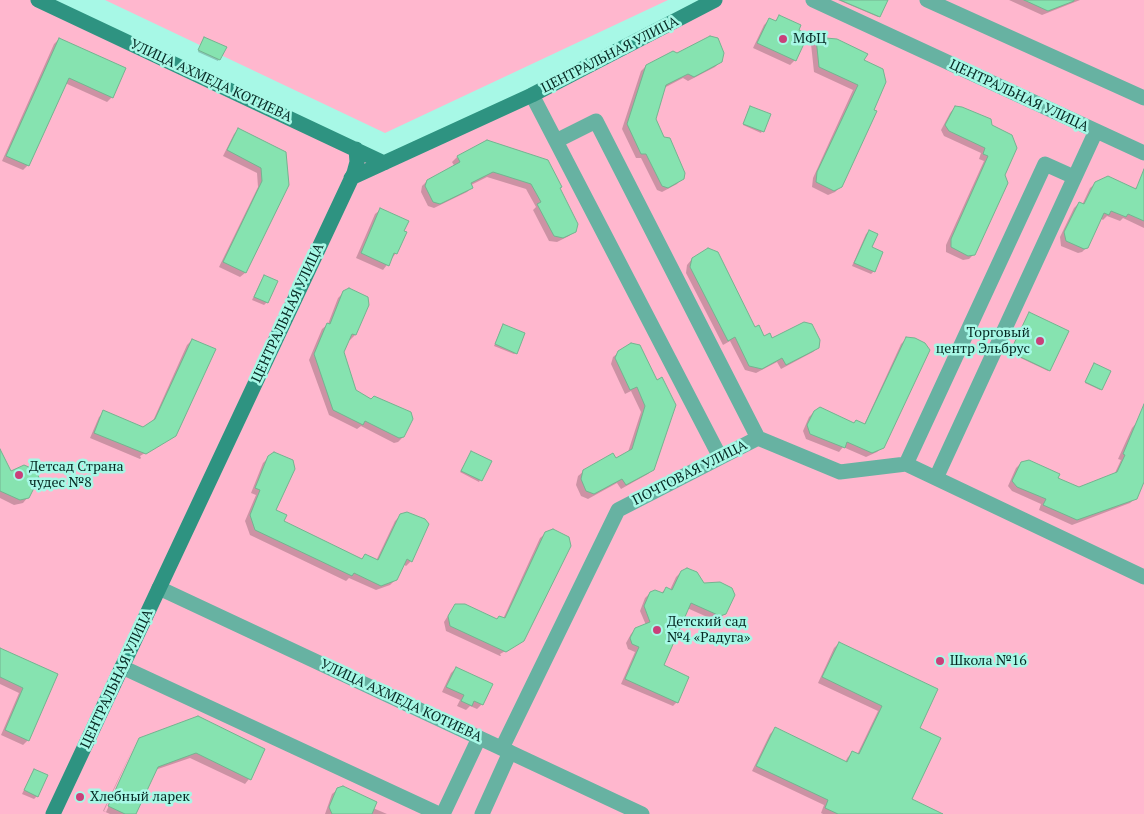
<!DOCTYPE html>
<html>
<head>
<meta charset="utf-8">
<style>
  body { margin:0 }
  canvas { display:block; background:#a7f8e6 }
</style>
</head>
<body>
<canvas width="1144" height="814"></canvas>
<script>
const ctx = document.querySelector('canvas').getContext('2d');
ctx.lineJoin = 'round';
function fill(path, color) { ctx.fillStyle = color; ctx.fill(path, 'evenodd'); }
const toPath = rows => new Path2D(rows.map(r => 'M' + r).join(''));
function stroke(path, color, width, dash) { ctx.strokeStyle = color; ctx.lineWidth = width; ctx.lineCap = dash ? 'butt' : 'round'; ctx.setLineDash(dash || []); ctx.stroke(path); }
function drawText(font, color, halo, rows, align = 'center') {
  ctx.font = font + ' "PT Serif",serif'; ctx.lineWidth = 5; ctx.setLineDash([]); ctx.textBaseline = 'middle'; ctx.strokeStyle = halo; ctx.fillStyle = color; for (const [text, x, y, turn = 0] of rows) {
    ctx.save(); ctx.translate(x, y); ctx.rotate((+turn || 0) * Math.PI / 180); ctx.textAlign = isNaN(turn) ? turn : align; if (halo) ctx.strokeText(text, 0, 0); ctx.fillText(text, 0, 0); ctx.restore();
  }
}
const green = toPath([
  [0,0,38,0,384,163,715,0,1144,0,1144,814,0,814],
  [105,0,668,0,385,133]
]);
const shadow = toPath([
  [838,0,882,0,879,16,878,17],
  [1009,0,1080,0,1042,15],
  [779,17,795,60,790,65,753,48,764,25,769,20,774,22],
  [59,39,125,69,112,97,107,102,65,83,28,165,23,170,2,161,54,44],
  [203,40,225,48,218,61,198,52],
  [816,40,863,61,841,186,835,192,828,195,812,187,813,178,853,90,814,72,811,44],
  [721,61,715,67,688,81,683,78,664,88,654,119,682,178,677,184,662,192,657,190,641,158,636,158,622,129,641,71,646,66],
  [955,107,990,120,1004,175,974,254,969,259,963,260,946,252,946,245,984,161,979,159,981,153,944,136,941,130,950,113],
  [749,108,769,115,761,133,743,125],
  [239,129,285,153,245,273,240,277,219,267,258,187,257,173,223,156,234,134],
  [488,141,561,187,559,189,575,231,569,236,557,242,549,241,533,210,536,207,526,189,487,177,471,185,472,187,467,192,434,208,428,206,421,192,422,186,427,181,455,167,452,162,457,157],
  [1096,183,1134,189,1138,186,1144,189,1144,228,1123,218,1120,221,1107,216,1103,220,1100,218,1087,247,1082,252,1078,253,1061,246,1060,237,1074,208,1079,203,1082,205,1090,188],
  [380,210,396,253,383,270,356,258,375,214],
  [869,231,874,271,871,274,852,266,866,234],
  [692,259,754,329,764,338,772,340,818,347,813,352,781,369,777,362,756,373,745,370,730,341,723,345,686,273,687,265],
  [265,276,267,302,264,305,252,300,262,279],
  [344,292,355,335,350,340,348,339,343,352,354,390,403,437,398,442,394,443,361,426,357,429,329,415,309,360,322,329,328,324,338,298],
  [1028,315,1049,370,1048,371,1010,353],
  [502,326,516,353,514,354,494,346],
  [906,339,882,447,877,452,866,457,843,447,839,452,806,439,803,431,809,417,814,412,853,424,864,425,901,344],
  [192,340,173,436,140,456,141,458,140,459,90,438,99,417,104,412,143,428,152,423,187,345],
  [639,346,653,469,648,474,621,489,617,483,588,499,581,496,576,485,578,476,584,471,616,459,628,452,641,412,631,391,625,394,611,364,613,357,619,352],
  [1093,366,1101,389,1100,390,1085,383],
  [1144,420,1144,479,1136,498,1130,503,1072,525,1039,510,1041,504,1012,491,1008,486,1016,468,1021,463,1079,489,1114,475,1121,460,1118,459,1132,428,1137,422],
  [471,452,490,461,479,482,460,472],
  [0,454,10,472,28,497,23,503,14,505,0,498],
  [269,457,274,510,282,522,361,560,365,555,376,561,395,521,401,515,411,561,406,566,403,564,396,579,390,585,376,590,349,578,346,581,250,535,245,521,256,495,251,493,263,463],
  [546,533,521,642,500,654,501,656,500,656,446,631,444,622,451,611,456,606,496,620,503,619,540,538],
  [681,572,725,613,720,618,714,620,687,608,662,666,677,702,673,706,621,684,635,652,628,649,626,643,631,634,636,629,646,625,640,611,645,598,650,593,661,593,666,589,670,590,676,577],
  [839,643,918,729,910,800,940,814,823,814,821,813,824,805,752,771,770,734,775,729,845,762,848,757,853,752,857,755,878,711,818,683,834,648],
  [0,649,57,674,28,740,23,745,1,735,19,693,0,684],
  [456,668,482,704,477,709,470,706,466,710,457,706,460,700,442,692,451,673],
  [139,741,264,750,249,779,245,784,190,758,155,770,135,814,110,814,103,811,135,744,104,811,106,812],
  [35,770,37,796,34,799,22,794,32,773],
  [338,789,373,808,387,814,325,814,332,794]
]);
const building = toPath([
  [840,0,888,0,880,17,840,0],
  [1024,0,1074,0,1074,1,1048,11,1024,0],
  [779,15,801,25,799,30,808,35,796,61,757,43,769,18,776,21,779,15],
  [710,36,718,38,724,53,722,62,694,77,688,74,666,85,656,119,664,137,670,138,685,173,684,179,668,188,662,186,646,154,641,154,627,124,646,65,673,51,677,53,710,36],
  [204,37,227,47,220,60,198,50,204,37],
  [59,38,126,68,113,98,69,78,29,166,6,156,59,38],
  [816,38,824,42,826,38,837,39,868,54,864,60,883,69,886,82,874,110,877,111,842,187,834,191,816,182,817,172,858,85,819,67,816,38],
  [750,106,771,114,764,132,743,124,750,106],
  [955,106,962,107,991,119,992,125,1012,135,1017,148,1005,175,1008,183,975,255,968,256,951,247,951,239,988,156,983,154,985,148,949,131,945,125,955,106],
  [238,128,286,152,289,185,246,273,223,262,262,181,261,168,227,150,238,128],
  [487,140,548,160,562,187,560,188,578,224,576,232,563,238,554,236,537,204,541,202,531,184,493,172,471,183,473,188,440,204,433,202,425,186,427,180,460,162,457,156,487,140],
  [1144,169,1144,221,1128,214,1126,217,1111,211,1109,215,1104,213,1088,248,1084,249,1066,241,1064,232,1079,202,1084,204,1095,182,1108,176,1136,189,1144,169],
  [380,208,409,221,404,231,407,232,397,254,394,253,389,266,361,253,380,208],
  [869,230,878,234,872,247,883,252,875,272,854,263,869,230],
  [708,248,718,252,755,327,759,325,764,336,770,333,772,338,804,322,812,324,820,340,819,348,786,365,782,358,762,369,749,366,735,337,728,341,690,267,692,258,708,248],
  [264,275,278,281,268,303,254,297,264,275],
  [349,288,368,297,369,305,356,335,352,334,344,352,356,390,371,399,374,396,411,412,413,419,404,437,399,438,365,421,363,425,333,410,314,354,327,323,330,324,343,291,349,288],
  [1029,312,1069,331,1050,371,1010,352,1029,312],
  [503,324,525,333,517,354,495,344,503,324],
  [906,337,915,338,925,343,930,350,884,448,872,453,847,442,845,448,810,434,807,425,814,411,820,407,854,423,856,420,865,424,906,337],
  [192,339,216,349,176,436,146,454,94,433,103,410,143,427,155,419,192,339],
  [631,343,640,345,657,380,662,377,676,405,654,470,626,485,622,479,594,494,586,491,581,479,583,470,613,453,616,458,632,449,645,406,637,387,630,390,615,358,618,351,631,343],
  [1094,363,1111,371,1102,390,1085,382,1094,363],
  [1144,404,1144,482,1137,499,1077,520,1043,505,1046,499,1017,487,1012,481,1021,462,1029,460,1060,474,1058,478,1079,487,1117,472,1125,455,1123,454,1144,404],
  [0,449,11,471,24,465,36,470,39,478,29,498,20,500,0,491,0,449],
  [471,451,492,461,482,481,461,471,471,451],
  [274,452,293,460,295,469,276,510,287,515,284,521,362,559,365,554,378,560,400,514,407,512,425,519,429,524,412,562,407,559,397,580,381,586,354,573,352,576,255,530,250,515,260,490,255,488,268,456,274,452],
  [553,529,569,537,571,546,524,641,506,652,450,626,448,616,455,604,465,604,497,619,499,616,505,618,545,532,553,529],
  [687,568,697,572,704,583,720,582,732,588,735,595,726,614,720,616,691,603,664,665,689,677,678,703,625,679,639,647,632,644,630,638,635,628,650,622,644,606,650,592,655,590,663,593,666,587,672,590,681,571,687,568],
  [839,642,938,689,920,728,941,738,912,799,943,814,838,814,825,808,828,800,756,766,775,727,847,762,852,751,859,754,882,706,822,677,839,642],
  [0,648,58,674,29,741,5,730,23,688,0,677,0,648],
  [456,667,493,684,483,705,474,701,472,706,461,701,464,695,446,687,456,667],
  [198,716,265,749,251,780,196,753,158,767,136,814,125,814,108,806,139,738,198,716],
  [34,769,48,775,38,797,24,790,34,769],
  [343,786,377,802,372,814,332,814,329,807,337,788,343,786]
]);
const street = toPath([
  [813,0,1144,153],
  [927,0,1144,98],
  [532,95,720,457],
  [556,141,596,121,758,438],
  [906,464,1045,164,1074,177],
  [936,478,1096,131],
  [159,588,642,814],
  [122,667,439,814],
  [502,748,618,510,758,438,840,472,906,464,1144,577],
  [443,814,479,738],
  [482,814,510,752]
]);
const secondary = toPath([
  [38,0,384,163],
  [351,178,532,95,715,0],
  [53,814,354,173,357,162,356,149]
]);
const markers = [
  [783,39,5,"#ca407a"],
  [1040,341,5,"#ca407a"],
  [19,475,5,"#ca407a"],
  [657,630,5,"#ca407a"],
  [940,661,5,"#ca407a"],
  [80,797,5,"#ca407a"]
];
const poiNames = [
  ["МФЦ",793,39],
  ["Торговый",1030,333,"right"],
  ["центр Эльбрус",1030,349,"right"],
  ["Детсад Страна",29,467],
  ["чудес №8",29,483],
  ["Детский сад",667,622],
  ["№4 «Радуга»",667,638],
  ["Школа №16",950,661],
  ["Хлебный ларек",90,797]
];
const streetNames = [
  ["ЦЕНТРАЛЬНАЯ УЛИЦА",610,55,-27],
  ["УЛИЦА АХМЕДА КОТИЕВА",211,81,25],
  ["ЦЕНТРАЛЬНАЯ УЛИЦА",1019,96,25],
  ["ЦЕНТРАЛЬНАЯ УЛИЦА",288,313,-65],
  ["ПОЧТОВАЯ УЛИЦА",690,473,-27],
  ["ЦЕНТРАЛЬНАЯ УЛИЦА",117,679,-65],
  ["УЛИЦА АХМЕДА КОТИЕВА",401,701,25]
];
fill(green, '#ffb7ce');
fill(shadow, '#0003');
fill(building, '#86e3b0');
stroke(building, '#74b490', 1);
stroke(street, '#67b2a2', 15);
stroke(secondary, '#2e9381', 15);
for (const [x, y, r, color] of markers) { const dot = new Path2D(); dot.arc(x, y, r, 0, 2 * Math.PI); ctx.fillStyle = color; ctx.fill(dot); stroke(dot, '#a7f8e6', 2); }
drawText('14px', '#062a24', '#a7f8e6', poiNames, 'left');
drawText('14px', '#062a24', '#a7f8e6', streetNames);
</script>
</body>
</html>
